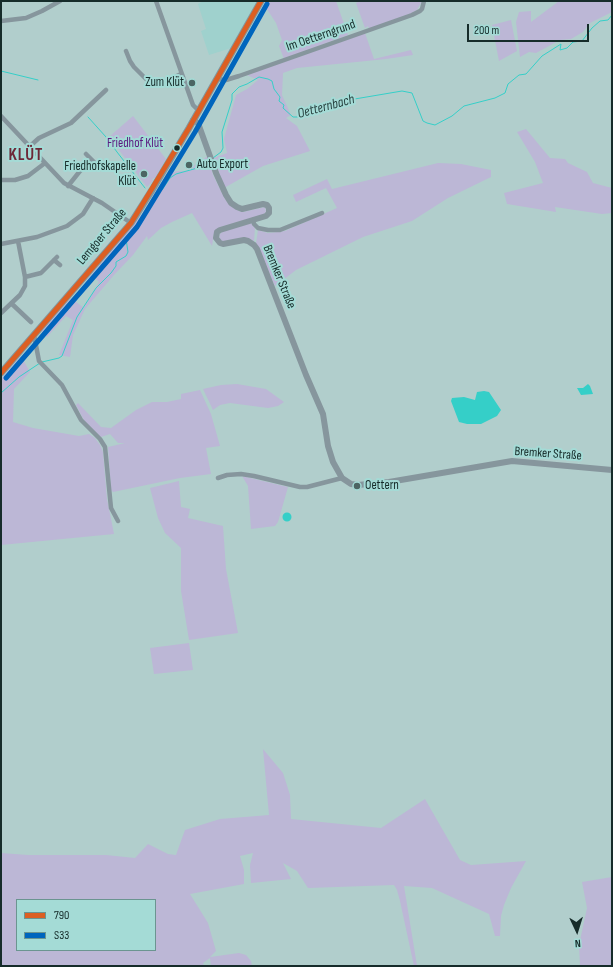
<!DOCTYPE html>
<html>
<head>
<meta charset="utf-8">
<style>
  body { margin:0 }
  #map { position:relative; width:613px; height:967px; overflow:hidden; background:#b1cecc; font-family:"Sofia Sans Condensed",sans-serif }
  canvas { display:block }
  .frame { position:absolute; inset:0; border:2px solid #162c2a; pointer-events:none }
  .legend { position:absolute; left:16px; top:899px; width:140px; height:52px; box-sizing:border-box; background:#a4dbd6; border:1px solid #6b9591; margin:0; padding:5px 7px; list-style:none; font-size:12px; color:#162c2a }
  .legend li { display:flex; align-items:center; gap:8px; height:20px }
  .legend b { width:20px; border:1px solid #6b9591 }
  .north { position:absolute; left:557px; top:911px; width:40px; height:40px; -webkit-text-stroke:3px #a4dbd6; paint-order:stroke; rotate:176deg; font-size:11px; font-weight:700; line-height:16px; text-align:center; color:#162c2a }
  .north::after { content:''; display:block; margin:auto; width:14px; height:18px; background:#162c2a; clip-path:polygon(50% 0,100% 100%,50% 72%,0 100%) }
  .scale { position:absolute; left:467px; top:24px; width:122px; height:18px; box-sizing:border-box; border:2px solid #162c2a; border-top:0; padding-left:5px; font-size:12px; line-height:14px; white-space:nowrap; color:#162c2a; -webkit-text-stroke:3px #a4dbd6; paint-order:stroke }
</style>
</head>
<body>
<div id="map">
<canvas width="613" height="967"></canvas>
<div class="frame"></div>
<ul class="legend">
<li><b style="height:5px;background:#dc5f23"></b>790</li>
<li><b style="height:5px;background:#0065bd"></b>S33</li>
</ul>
<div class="north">N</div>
<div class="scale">200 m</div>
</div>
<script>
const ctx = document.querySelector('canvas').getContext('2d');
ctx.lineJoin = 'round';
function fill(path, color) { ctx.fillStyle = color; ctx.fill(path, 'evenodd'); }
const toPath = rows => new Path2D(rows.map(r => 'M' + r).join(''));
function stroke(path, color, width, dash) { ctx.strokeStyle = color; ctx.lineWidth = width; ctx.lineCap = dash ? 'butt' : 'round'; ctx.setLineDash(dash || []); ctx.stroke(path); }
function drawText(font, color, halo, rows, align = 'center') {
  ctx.font = font + ' "Sofia Sans Condensed",sans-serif'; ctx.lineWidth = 4; ctx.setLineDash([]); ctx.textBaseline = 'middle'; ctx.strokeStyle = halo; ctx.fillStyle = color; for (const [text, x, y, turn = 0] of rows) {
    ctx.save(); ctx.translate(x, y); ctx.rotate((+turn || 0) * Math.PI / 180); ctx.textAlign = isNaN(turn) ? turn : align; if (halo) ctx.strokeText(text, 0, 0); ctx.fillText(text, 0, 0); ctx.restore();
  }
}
const built = toPath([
  [203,1,257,1,231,48,209,55,201,31,206,29,198,4]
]);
const green = toPath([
  [268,1,336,1,348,35,284,59,279,46,282,40,276,23,265,6],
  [360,1,422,1,417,10,410,14,369,29,368,26,365,28,356,3],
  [559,1,612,1,612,12,590,23,583,32,571,39,560,40,536,53,529,52,520,57,516,22,519,12,531,11,531,22],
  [511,20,517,51,499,61,492,25],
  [365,33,374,59,411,50,413,55,386,59,297,68,283,73,282,95,291,115,286,118,297,126,310,151,263,166,224,188,214,158,227,153,224,139,236,95,247,89,258,80,247,75],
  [133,116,166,159,155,178,152,179,153,181,147,187,109,137],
  [526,129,550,158,565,159,568,163,587,172,593,183,612,188,612,213,602,214,555,207,556,212,507,204,504,193,543,183,535,162,517,132],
  [208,156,213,175,225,199,230,205,239,211,243,212,265,207,266,212,263,215,221,227,214,233,212,246,192,213,172,222,161,228,148,240,147,236,133,255,114,275,85,309,73,335,70,357,59,355,73,320,66,316,47,337,41,331,71,298,84,308,99,282,94,277,89,282,87,280,142,214,167,173,178,171,186,171],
  [438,163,461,164,491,170,491,177,448,198,412,221,363,237,296,270,275,286,256,243,258,230,268,233,285,231,337,208,326,188,296,202,293,195,327,179,332,189],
  [251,223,255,228,254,241,245,238,226,241,222,241,219,239,220,234,223,231],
  [21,356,30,372,14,389,13,422,33,428,79,436,89,434,95,438,100,445,103,452,107,499,114,534,1,545,1,379],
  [237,384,266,389,284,402,278,406,268,408,230,403,220,405,213,410,203,389,221,385],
  [200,390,211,414,220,446,206,448,211,474,180,478,113,492,111,490,108,447,125,443,118,443,110,434,101,437,88,428,76,405,78,403,101,427,111,428,136,410,152,402,167,402,181,399,181,394],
  [242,476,288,487,278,522,275,526,251,529,248,486],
  [179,481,181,507,190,509,188,518,223,526,226,569,238,633,189,640,181,591,181,548,165,533,158,518,150,488],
  [189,643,193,670,154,674,150,648],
  [263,749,283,773,290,795,291,819,381,828,425,799,460,860,471,865,526,861,511,888,504,905,501,916,500,936,495,936,489,914,432,888,404,886,417,966,414,966,400,901,397,890,394,885,308,888,297,871,283,863,291,879,251,883,250,865,253,853,240,856,244,870,244,884,190,894,208,923,216,951,210,957,239,953,246,955,251,961,252,966,211,966,210,958,203,963,204,966,1,966,1,853,28,855,106,855,135,858,148,844,168,854,176,855,185,830,220,819,269,815],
  [17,900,155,900,155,950,17,950],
  [612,877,612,966,580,966,579,945,587,908,582,882]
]);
const water = toPath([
  [588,384,590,386,593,394,581,395,577,388,583,388],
  [484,391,489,392,501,410,497,416,481,424,467,424,459,422,451,401,452,398,464,397,475,400,477,392],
  '282.5 517a4.5 4.5 0 1 1 9 0a4.5 4.5 0 1 1-9 0Z'
]);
const stream = toPath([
  [1,71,38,80],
  [88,117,106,137,117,152,145,188],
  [213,158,221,152,223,148,222,132,232,100,232,94,239,87,247,84,259,77,268,79,272,81,274,89,280,97,279,101,284,105,283,108,293,117,298,117,307,111,331,103,402,91,412,93,423,121,427,123,435,125,452,116,464,106,495,98,505,93,508,84,519,75,526,74,542,56,561,44,560,50,567,48,573,42,582,41,592,28,600,21,608,20,612,15],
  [42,362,59,358,62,356,77,317,96,288,111,273,116,266,116,262,126,256,128,252,126,239,132,233,136,226,140,224,153,199,162,190,170,178,176,174,201,167,209,162],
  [1,393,19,377,40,363]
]);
const minor = toPath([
  [156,1,193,105,199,111],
  [1,21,26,18,42,11,60,1],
  [126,51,130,61,134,67,150,83,153,84,160,84,181,74],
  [217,79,226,80,239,76,412,15,420,11,422,9,424,1],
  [1,116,64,183,102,203,131,223],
  [29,147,39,138,71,123,106,90],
  [86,154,95,163],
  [1,180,15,180,28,176,45,163],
  [68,186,80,171,92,160],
  [253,220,254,224,258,228,268,230,280,230,322,213],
  [1,244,37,237,67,226,83,214,93,198],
  [54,260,60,265],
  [25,277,41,273,57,257],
  [12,304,31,322],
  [1,313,20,295,25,286,25,277,18,241],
  [34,335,39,361,62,385,81,420,100,439,105,447,111,508,118,521],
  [218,478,227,475,241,474,254,476,300,487,307,487,342,478]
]);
const tertiary = toPath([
  [193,120,198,123,216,173,226,195,231,203,237,207,242,209,263,204,267,205,269,208,269,213,266,216,220,230,217,232,216,238,220,243,223,244,244,240,248,241,254,245,257,249,306,375,323,414,328,446,333,462,342,478,351,484,358,485,389,482,512,461,612,470]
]);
const primary = toPath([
  [1,373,131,223,152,190,189,128,261,1]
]);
const bus1 = toPath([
  [1,373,131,223,189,128,261,1]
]);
const bus2 = toPath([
  [6,378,137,227,195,132,267,4]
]);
const markers = [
  [192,83,4,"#4c6563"],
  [177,148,3.5,"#162c2a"],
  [189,165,4,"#4c6563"],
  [144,174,4,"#4c6563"],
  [357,486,4,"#4c6563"]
];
const streetNames = [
  ["Im Oetterngrund",321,36,-19],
  ["Lemgoer Straße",102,237,-50],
  ["Bremker Straße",279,277,68],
  ["Bremker Straße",548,454,4]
];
const poiNames = [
  ["Zum Klüt",184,83],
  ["Auto Export",197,165,"left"],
  ["Friedhofskapelle",136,167],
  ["Klüt",136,182],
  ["Oettern",365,486,"left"]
];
const parkNames = [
  ["Friedhof Klüt",135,144]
];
const waterNames = [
  ["Oetternbach",326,107,-15]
];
const districtNames = [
  ["KLÜT",26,156]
];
fill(built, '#9fd1cd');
fill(green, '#bcb7d6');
fill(water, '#35cfc8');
stroke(stream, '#35cfc8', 1);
stroke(minor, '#86969d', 4.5);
stroke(tertiary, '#86969d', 6);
stroke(primary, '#82979d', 7);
stroke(bus1, '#dc5f23', 5);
stroke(bus2, '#0065bd', 5);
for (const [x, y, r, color] of markers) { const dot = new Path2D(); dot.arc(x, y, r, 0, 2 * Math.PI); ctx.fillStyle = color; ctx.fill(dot); stroke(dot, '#a4dbd6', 1.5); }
drawText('13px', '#162c2a', '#a4dbd6', streetNames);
drawText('13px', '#162c2a', '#a4dbd6', poiNames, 'right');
drawText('13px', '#5c1a81', '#a4dbd6', parkNames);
drawText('italic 14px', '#27413f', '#a4dbd6', waterNames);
ctx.letterSpacing = '1px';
drawText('bold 17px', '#6d2837', '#a4dbd6', districtNames);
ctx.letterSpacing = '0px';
</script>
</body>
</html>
